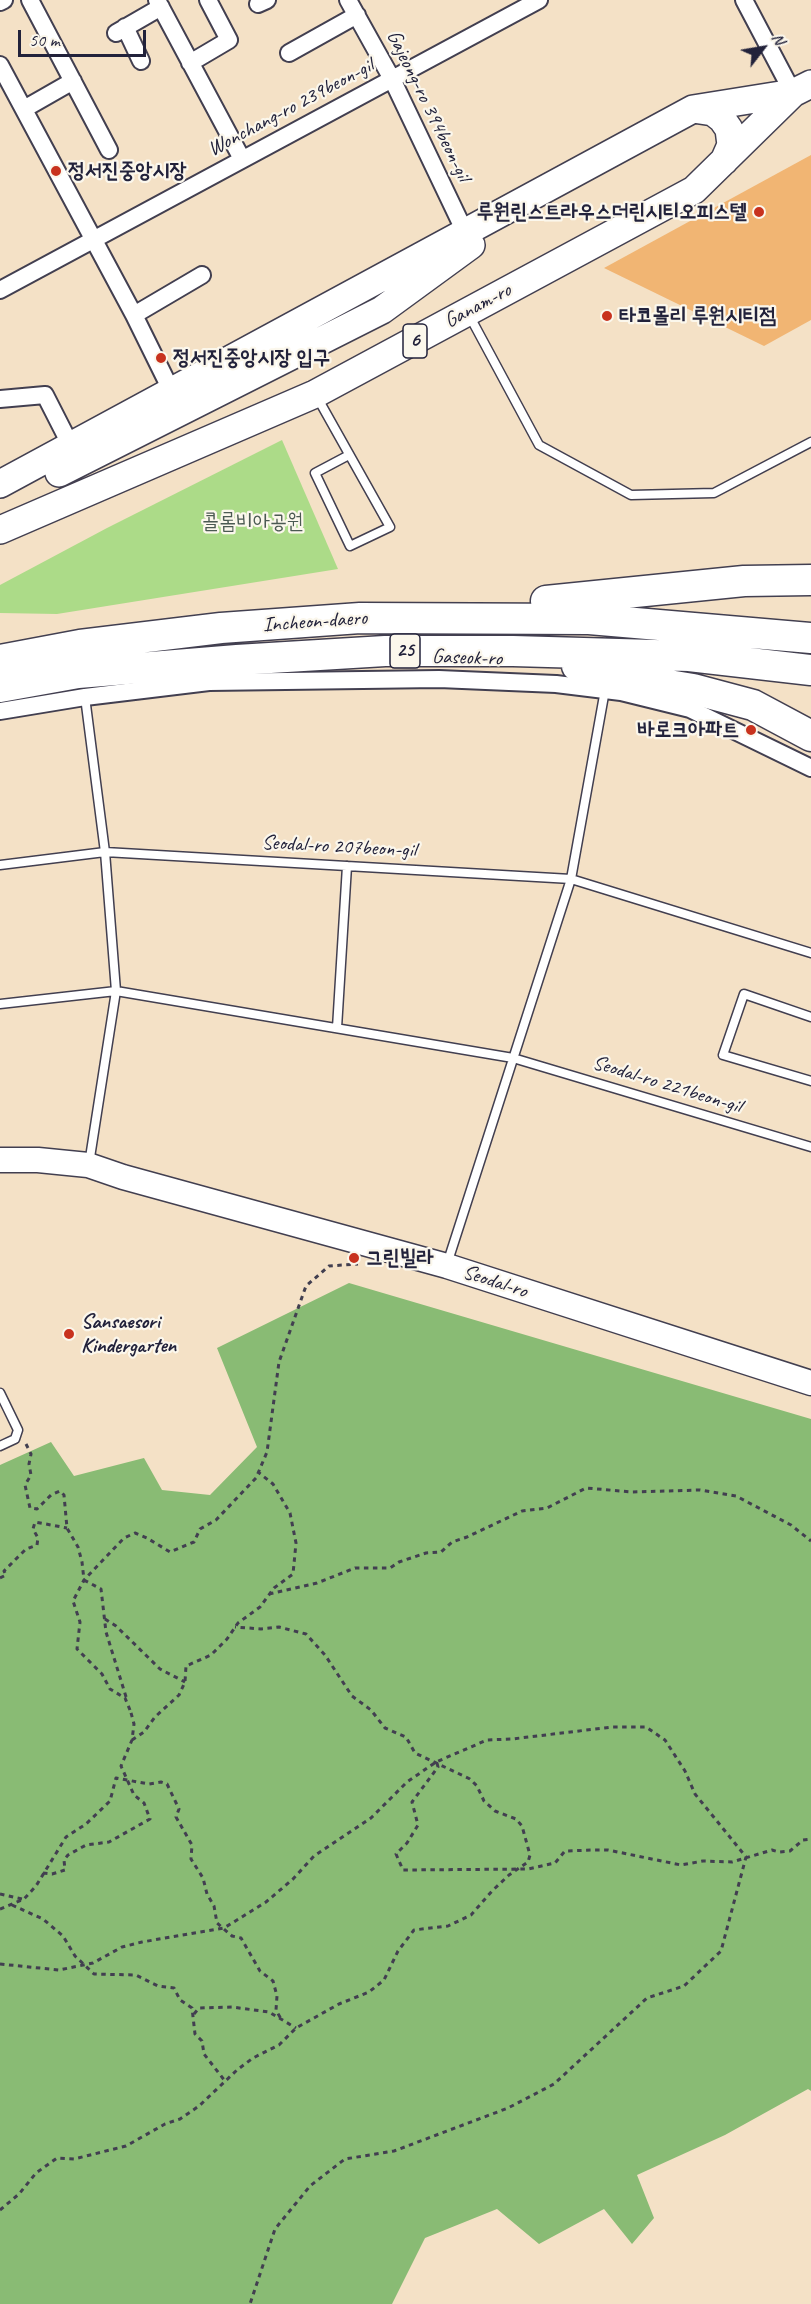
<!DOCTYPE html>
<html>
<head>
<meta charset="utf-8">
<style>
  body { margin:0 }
  #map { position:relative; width:811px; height:2304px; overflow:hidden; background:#f4e1c6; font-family:Caveat,sans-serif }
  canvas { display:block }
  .north { position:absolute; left:733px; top:18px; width:60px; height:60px; -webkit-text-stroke:4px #fbf7ec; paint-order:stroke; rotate:59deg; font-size:16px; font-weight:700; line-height:24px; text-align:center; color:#22223b }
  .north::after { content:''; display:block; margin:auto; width:21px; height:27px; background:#22223b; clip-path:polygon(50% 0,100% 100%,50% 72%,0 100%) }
  .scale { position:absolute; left:18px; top:30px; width:128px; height:27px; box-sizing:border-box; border:3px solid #22223b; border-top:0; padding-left:8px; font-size:18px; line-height:21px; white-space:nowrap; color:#22223b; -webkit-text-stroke:4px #fbf7ec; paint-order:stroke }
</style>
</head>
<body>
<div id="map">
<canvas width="811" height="2304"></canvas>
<div class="north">N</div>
<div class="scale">50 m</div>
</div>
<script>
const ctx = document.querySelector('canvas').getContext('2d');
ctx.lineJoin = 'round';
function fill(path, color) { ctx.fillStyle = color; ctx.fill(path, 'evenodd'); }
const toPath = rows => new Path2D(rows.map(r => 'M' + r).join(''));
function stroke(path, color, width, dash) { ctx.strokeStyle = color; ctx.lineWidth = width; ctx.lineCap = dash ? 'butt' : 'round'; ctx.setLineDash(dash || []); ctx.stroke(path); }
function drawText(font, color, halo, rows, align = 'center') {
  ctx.font = font + ' Caveat,"Poor Story",sans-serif'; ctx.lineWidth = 4.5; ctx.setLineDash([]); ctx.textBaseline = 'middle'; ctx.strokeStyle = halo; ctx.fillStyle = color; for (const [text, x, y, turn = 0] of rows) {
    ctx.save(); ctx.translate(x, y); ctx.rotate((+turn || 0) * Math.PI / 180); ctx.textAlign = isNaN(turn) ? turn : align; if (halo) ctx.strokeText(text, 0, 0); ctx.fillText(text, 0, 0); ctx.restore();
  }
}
const green = toPath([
  [282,440,338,569,57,614,0,613,0,585,107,528]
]);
const forest = toPath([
  [349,1283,811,1419,811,2091,808,2089,725,2135,637,2175,654,2218,632,2244,604,2209,539,2244,497,2209,425,2238,392,2304,0,2304,0,1465,51,1442,74,1476,144,1458,162,1490,210,1495,257,1447,217,1348]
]);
const building = toPath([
  [811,155,811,320,764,346,604,268]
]);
const path = toPath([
  [26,1444,31,1454,29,1464,31,1475,25,1485,30,1508,37,1509,51,1495,60,1491,64,1495,67,1528,78,1547,82,1562,84,1580],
  [0,1578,6,1575,4,1571,26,1549,37,1545,38,1538,33,1529,35,1522,67,1528],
  [84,1580,101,1589,106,1632,127,1700],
  [269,1594,317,1583,355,1568,390,1568,399,1562,426,1553,441,1552,452,1542,467,1537,522,1511,547,1508,586,1488,632,1492,700,1490,736,1496,791,1525,811,1541],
  [105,1619,116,1626,160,1669,185,1682],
  [130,1710,125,1698,110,1689,102,1674,77,1649,80,1622,73,1601,84,1580,124,1538,135,1533,147,1538,170,1552,194,1542,200,1529,216,1520,256,1478,267,1452,279,1362,306,1286,329,1266,358,1264],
  [132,1740,144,1732,155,1717,179,1695,185,1682,186,1666,211,1655,227,1639,238,1623,260,1607,274,1588,293,1574,296,1543,290,1513,273,1484,258,1472],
  [437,1763,438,1767,412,1802,418,1825,407,1843,396,1854,403,1870,528,1869,555,1863,565,1851,592,1850,608,1850,681,1865,703,1861,732,1862,772,1850,779,1852,790,1851,803,1840,811,1839],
  [43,1873,52,1874,65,1870,64,1860,68,1855,86,1845,109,1842,150,1819,144,1803,134,1795,121,1766,132,1740,134,1724,130,1709],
  [0,1894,22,1899],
  [12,1905,43,1919,63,1936,75,1956,94,1974,136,1975,158,1986,174,1988,180,2000,192,2008,195,2034,202,2041,204,2054,225,2081],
  [0,1909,24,1899,36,1886,66,1837,86,1824,110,1801,116,1778,149,1784,161,1782,167,1784,179,1809,176,1817,192,1845,191,1859,203,1878,207,1894,214,1906,217,1923,232,1936,241,1938,260,1971,273,1981,277,1996,276,2010,281,2019],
  [0,1964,59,1970,93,1963,122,1947,142,1942,224,1928,266,1902,293,1879,314,1856,371,1818,407,1782,436,1762,487,1740,512,1739,612,1727,646,1727,665,1740,685,1771,695,1794,746,1857,721,1951,684,1986,647,1998,554,2084,508,2108,394,2151,345,2159,310,2186,275,2229,250,2304],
  [194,2014,199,2008,232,2007,269,2012,296,2028],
  [0,2210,19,2194,36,2173,57,2158,74,2159,126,2146,165,2124,180,2119,199,2106,237,2070,253,2058,279,2045,296,2028,339,2004,369,1992,384,1980,398,1951,414,1930,448,1926,471,1915,492,1891,509,1875,528,1862,530,1855,522,1826,516,1819,495,1811,484,1801,477,1786,470,1779,415,1753,406,1737,385,1728,371,1710,352,1696,325,1655,306,1634,279,1627,261,1629,235,1627]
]);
const lane = toPath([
  [469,315,539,445,631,495,714,493,811,442],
  [317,397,390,527,350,546,315,473,349,455],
  [85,697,105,852,116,991,89,1164],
  [0,865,105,852,571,879,811,953],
  [0,1004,116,991,513,1058,811,1147],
  [811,1017,744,994,723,1055,811,1081],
  [337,1028,347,866],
  [447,1264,571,879,605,690],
  [0,1393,18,1430,15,1439,0,1446]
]);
const street = toPath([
  [30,0,109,150],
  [157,0,242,159],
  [348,0,392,79,465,232],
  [744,0,793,93],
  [0,2,4,0],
  [258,4,267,0],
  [125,27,141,61],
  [116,33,161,7],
  [289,53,357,15],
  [190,63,229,40,208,0],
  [0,65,134,315,171,390],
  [24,109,73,81],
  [0,290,539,0],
  [134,315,202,275],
  [0,399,45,395,71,446],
  [0,711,85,697,209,682,439,679,556,684,621,692,690,709,811,768]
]);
const secondary = toPath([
  [0,1160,38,1160,88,1165,123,1177,447,1266,811,1383]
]);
const primary = toPath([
  [693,109,713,112,722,119,729,129,731,145,724,161],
  [59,473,382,310,471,245],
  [0,484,693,109,793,93],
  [0,530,315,394,694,190,793,93,811,84]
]);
const highway = toPath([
  [546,601,744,581,811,580],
  [0,660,80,645,221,628,360,618,589,619,811,638],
  [577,666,650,682,693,689,753,705,811,736],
  [0,687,78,673,237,660,385,651,513,651,689,656,811,670]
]);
const markers = [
  [56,171,6,"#c8321e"],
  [759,212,6,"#c8321e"],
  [607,316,6,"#c8321e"],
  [161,358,6,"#c8321e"],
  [751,730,6,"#c8321e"],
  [354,1258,6,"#c8321e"],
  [69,1334,6,"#c8321e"]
];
const shields = [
  [415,341,24],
  [405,651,30]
];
const shieldNames = [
  ["6",415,341],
  ["25",405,651]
];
const streetNames = [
  ["Gajeong-ro 394beon-gil",428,106,64],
  ["Wonchang-ro 239beon-gil",291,108,-28],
  ["Ganam-ro",478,306,-28],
  ["Incheon-daero",315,622,-4],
  ["Gaseok-ro",467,658,2],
  ["Seodal-ro 207beon-gil",339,847,3],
  ["Seodal-ro 221beon-gil",667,1085,17],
  ["Seodal-ro",495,1282,18]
];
const poiNames = [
  ["정서진중앙시장",68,171],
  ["루원린스트라우스더린시티오피스텔",747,212,"right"],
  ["타코몰리 루원시티점",619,316],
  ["정서진중앙시장 입구",173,358],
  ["바로크아파트",739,730,"right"],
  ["그린빌라",366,1258],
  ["Sansaesori",81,1322],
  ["Kindergarten",81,1346]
];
const parkNames = [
  ["콜롬비아공원",253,522]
];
fill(green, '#acdb88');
fill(forest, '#89bb74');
fill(building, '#f1b573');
stroke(lane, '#423f50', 11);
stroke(street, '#423f50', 20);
stroke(secondary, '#423f50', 27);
stroke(primary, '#423f50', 30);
stroke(highway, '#423f50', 33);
stroke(path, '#423f50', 3, [4.5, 4.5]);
stroke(lane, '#fff', 8);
stroke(street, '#fff', 16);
stroke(secondary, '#fff', 24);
stroke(primary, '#fff', 27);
stroke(highway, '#fff', 30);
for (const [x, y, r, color] of markers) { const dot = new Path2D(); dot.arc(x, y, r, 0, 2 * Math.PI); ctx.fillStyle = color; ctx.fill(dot); stroke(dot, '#fbf7ec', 2); }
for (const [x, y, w] of shields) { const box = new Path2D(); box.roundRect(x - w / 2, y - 17, w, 34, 4.5); ctx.fillStyle = '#fbf7ec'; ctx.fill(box); stroke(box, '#22223b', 1.5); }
drawText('bold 20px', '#22223b', null, shieldNames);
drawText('21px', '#22223b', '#fbf7ec', streetNames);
drawText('bold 21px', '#22223b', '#fbf7ec', poiNames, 'left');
drawText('21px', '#4b5a52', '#fbf7ec', parkNames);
</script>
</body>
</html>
